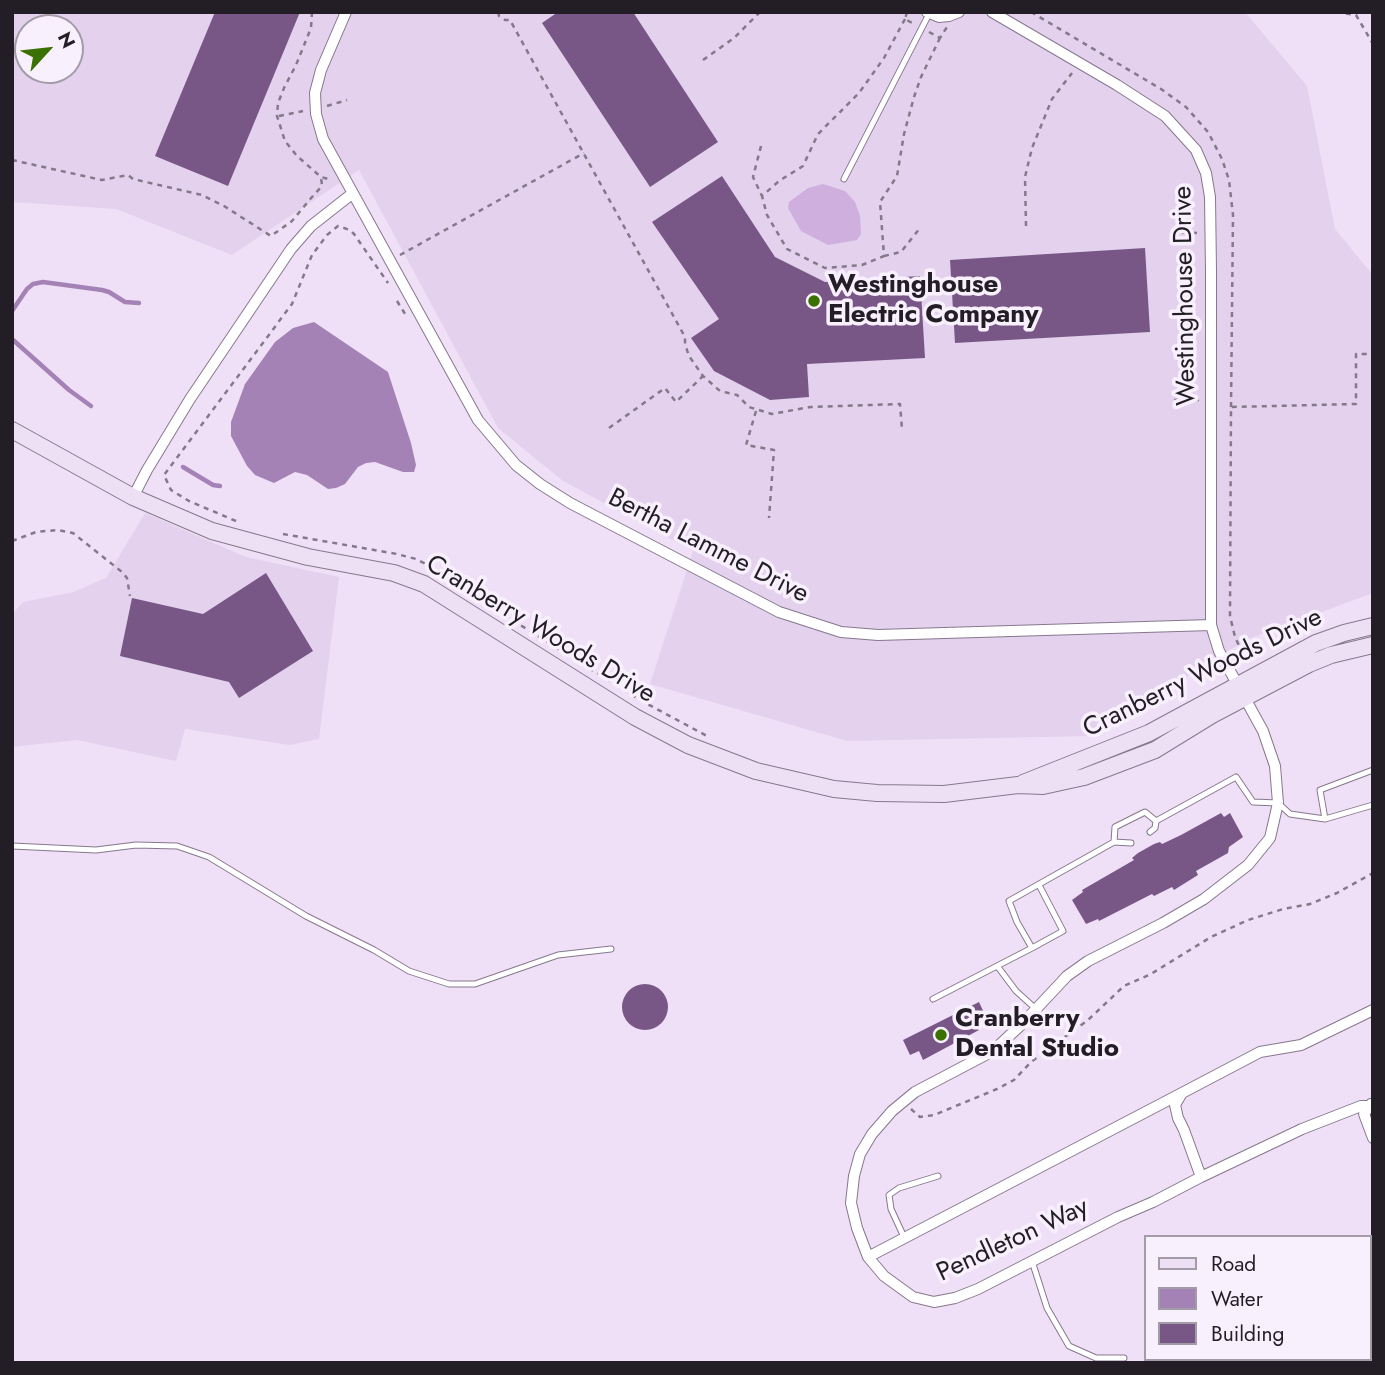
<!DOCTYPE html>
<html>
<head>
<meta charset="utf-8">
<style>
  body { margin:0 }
  #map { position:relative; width:1385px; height:1375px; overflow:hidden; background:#f0e0f7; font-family:Jost,sans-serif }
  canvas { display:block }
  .frame { position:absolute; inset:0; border:14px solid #231e26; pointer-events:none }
  .legend { position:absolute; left:1144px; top:1235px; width:228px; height:126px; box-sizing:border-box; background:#f9f0fe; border:2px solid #a39ca8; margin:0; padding:9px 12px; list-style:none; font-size:21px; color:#231e26 }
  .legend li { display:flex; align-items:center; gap:14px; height:35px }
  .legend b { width:35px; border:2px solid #a39ca8 }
  .north { position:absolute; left:14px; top:14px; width:70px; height:70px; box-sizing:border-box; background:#f9f0fe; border:2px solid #a39ca8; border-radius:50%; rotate:63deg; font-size:19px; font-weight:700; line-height:28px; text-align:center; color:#231e26 }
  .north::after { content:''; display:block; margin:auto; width:24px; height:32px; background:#3a7100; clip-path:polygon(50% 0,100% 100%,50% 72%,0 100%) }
</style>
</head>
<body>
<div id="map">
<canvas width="1385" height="1375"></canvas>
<div class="frame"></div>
<ul class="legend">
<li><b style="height:9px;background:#eee0f4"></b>Road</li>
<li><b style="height:19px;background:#a482b5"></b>Water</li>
<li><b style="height:19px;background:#785787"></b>Building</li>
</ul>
<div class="north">N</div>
</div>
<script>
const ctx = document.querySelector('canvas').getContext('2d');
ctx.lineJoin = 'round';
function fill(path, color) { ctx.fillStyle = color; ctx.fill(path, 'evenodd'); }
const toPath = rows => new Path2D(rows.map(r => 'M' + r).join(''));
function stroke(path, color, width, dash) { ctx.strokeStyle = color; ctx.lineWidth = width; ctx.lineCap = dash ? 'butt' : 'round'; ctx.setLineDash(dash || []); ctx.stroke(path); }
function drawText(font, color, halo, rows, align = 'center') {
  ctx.font = font + ' Jost,sans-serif'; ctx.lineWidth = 7; ctx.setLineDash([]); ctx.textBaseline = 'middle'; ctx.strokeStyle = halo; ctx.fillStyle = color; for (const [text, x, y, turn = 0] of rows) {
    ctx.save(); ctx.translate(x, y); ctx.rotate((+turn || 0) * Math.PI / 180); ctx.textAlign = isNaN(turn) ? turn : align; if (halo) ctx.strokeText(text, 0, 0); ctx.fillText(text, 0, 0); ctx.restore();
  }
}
const built = toPath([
  [12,12,1245,12,1307,86,1335,229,1373,275,1373,593,1246,640,1093,736,847,741,650,684,693,551,563,481,498,428,359,170,232,255,116,209,12,202],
  [28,28,70,28,70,70,28,70],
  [145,513,246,557,339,577,319,739,290,745,185,729,176,761,77,740,12,747,12,614,23,602,73,592,106,578]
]);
const green = toPath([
  [823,184,845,191,855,202,860,216,861,234,857,240,828,245,801,231,788,208,789,202,808,188]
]);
const water = toPath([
  [314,322,388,372,411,443,416,465,414,472,403,472,375,462,366,463,358,467,345,484,336,488,328,489,307,475,295,472,274,483,255,475,247,466,231,436,231,422,245,384,275,342,293,328]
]);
const stream = toPath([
  [12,311,27,289,33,284,43,282,102,290,109,292,125,302,139,303],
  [12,339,69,390,91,406],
  [183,467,213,485,220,486]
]);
const building = toPath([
  [215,12,300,12,228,186,155,156],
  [558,12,633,12,718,142,650,187,542,23],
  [722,176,775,257,825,282,920,276,925,358,807,364,809,397,770,400,714,371,691,338,719,319,652,222],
  [1145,248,1150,332,955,343,950,260],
  [266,573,313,651,239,698,229,682,120,656,132,598,203,614],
  [1221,813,1224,817,1230,813,1243,837,1229,847,1228,853,1196,871,1198,875,1174,890,1172,887,1154,896,1152,894,1099,921,1098,919,1086,924,1072,900,1083,892,1082,890,1134,860,1132,858,1138,853,1154,844,1160,842,1162,844,1181,835],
  '622 1007a23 23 0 1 1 46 0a23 23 0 1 1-46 0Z',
  [979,1002,986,1017,975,1023,979,1030,923,1060,919,1051,910,1055,903,1040]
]);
const path = toPath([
  [312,12,311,28,296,65,284,88,278,103,277,116,285,141,297,156,321,177,332,180],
  [498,12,499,16,505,20,510,20,685,337,685,344,689,356,703,376,720,391,737,395,749,407,772,414,810,407,900,404,902,429],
  [907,12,905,19,914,24],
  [1031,12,1161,89,1186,107,1208,132,1222,159,1229,180,1233,215,1231,407],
  [1336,12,1356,15,1373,44],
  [905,19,884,58,859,93,818,134,803,166,779,181,762,196,767,215,787,249,825,268,862,265,884,256,880,202,897,176,904,134,914,97,921,77,940,38],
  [929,32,940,38,947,27],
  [703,60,734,38,760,12],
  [327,106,347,100],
  [279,116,303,111],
  [761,146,753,177,762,196],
  [12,160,102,180,128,175,133,179,202,195,224,206,271,236,292,221,312,197,322,186,321,177],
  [1026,226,1025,177,1032,148,1052,99,1072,73],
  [1172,232,1197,233],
  [400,255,584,153],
  [884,256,901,252,920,228],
  [397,301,407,317],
  [1174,400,1201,400],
  [756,411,746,445,774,450,769,518],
  [609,428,665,388,676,402,703,376],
  [236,521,189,501,171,490,164,475,292,304,312,255,327,235,338,226,350,230,354,234,388,283],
  [283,534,397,554,416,559,440,571,466,591,640,700,707,736],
  [12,541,36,532,57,530,73,533,122,572,127,578,130,596],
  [1247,663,1235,637,1230,616,1231,407,1356,404,1356,354,1373,354],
  [911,1109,920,1117,934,1115,997,1089,1014,1080,1031,1062,1088,1020,1124,986,1151,974,1211,937,1248,920,1283,909,1310,904,1337,893,1373,873]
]);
const lane = toPath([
  [844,179,929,14],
  [1325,819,1320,790,1373,770],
  [1150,832,1155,828,1156,821],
  [1114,842,1131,843],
  [12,846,96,850,136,845,177,846,209,857,306,916,374,950,409,971,449,984,475,984,558,955,611,949],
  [1032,948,1063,931,1039,885],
  [998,967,1016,991,1036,1009],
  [933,999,1032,948,1017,922,1009,901,1114,842,1115,827,1145,812,1156,821,1236,777,1253,802,1278,803,1290,814,1325,819,1373,805],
  [904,1237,891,1209,889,1195,899,1188,938,1176],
  [1032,1261,1047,1308,1069,1346,1096,1358,1124,1358]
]);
const street = toPath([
  [346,12,321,70,315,93,316,114,323,139,478,420,516,465,540,484,570,503,779,612,841,632,878,635,1211,625],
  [927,12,939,17,949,16,959,12],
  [992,12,1117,85,1165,116,1196,150,1206,173,1210,197,1211,271,1211,625,1219,651,1263,731,1275,766,1278,803,1270,838,1248,865,1204,899,1163,923,1088,961,1067,976,1023,1023,993,1051,915,1092,892,1111,872,1134,860,1154,854,1176,851,1203,857,1228,868,1257,884,1276,913,1297,934,1302,955,1298,978,1289,1118,1217,1153,1202,1201,1177,1184,1130,1178,1118,1175,1105,1182,1093,1260,1052,1301,1045,1373,1010],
  [133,497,147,470,190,399,291,249,311,226,353,193],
  [1371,1104,1364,1114,1373,1138],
  [1201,1177,1302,1129,1361,1106,1369,1106],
  [868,1257,1182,1093]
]);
const secondary = toPath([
  [12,430,133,497,212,531,308,557,394,573,424,584,635,717,688,745,756,771,834,789,877,793,944,794,1018,785,1043,786,1084,777,1155,750,1212,715,1309,664,1331,655,1373,645],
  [1023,783,1149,733,1316,643,1344,633,1373,626]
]);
const markers = [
  [814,301,7,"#3a7100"],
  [941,1035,7,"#3a7100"]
];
const poiNames = [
  ["Westinghouse",828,286],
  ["Electric Company",828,316],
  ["Cranberry",955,1020],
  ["Dental Studio",955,1050]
];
const streetNames = [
  ["Westinghouse Drive",1186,296,-91],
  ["Bertha Lamme Drive",708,547,27],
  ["Cranberry Woods Drive",540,630,31],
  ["Cranberry Woods Drive",1203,674,-26],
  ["Pendleton Way",1013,1241,-25]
];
fill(built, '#e4d1ee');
fill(green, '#ceafdd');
fill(water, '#a482b5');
stroke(stream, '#a482b5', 4.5);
fill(building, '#785787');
stroke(lane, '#86788c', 7);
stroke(street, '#86788c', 12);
stroke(secondary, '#86788c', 18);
stroke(path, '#847989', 2.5, [5, 5]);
stroke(lane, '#fff', 5);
stroke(street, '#fff', 10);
stroke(secondary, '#eee0f4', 16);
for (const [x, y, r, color] of markers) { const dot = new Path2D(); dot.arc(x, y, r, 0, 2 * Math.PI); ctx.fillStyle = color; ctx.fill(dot); stroke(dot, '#f9f0fe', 2.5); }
drawText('bold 26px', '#231e26', '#f9f0fe', poiNames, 'left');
drawText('26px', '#231e26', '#f9f0fe', streetNames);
</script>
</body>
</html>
